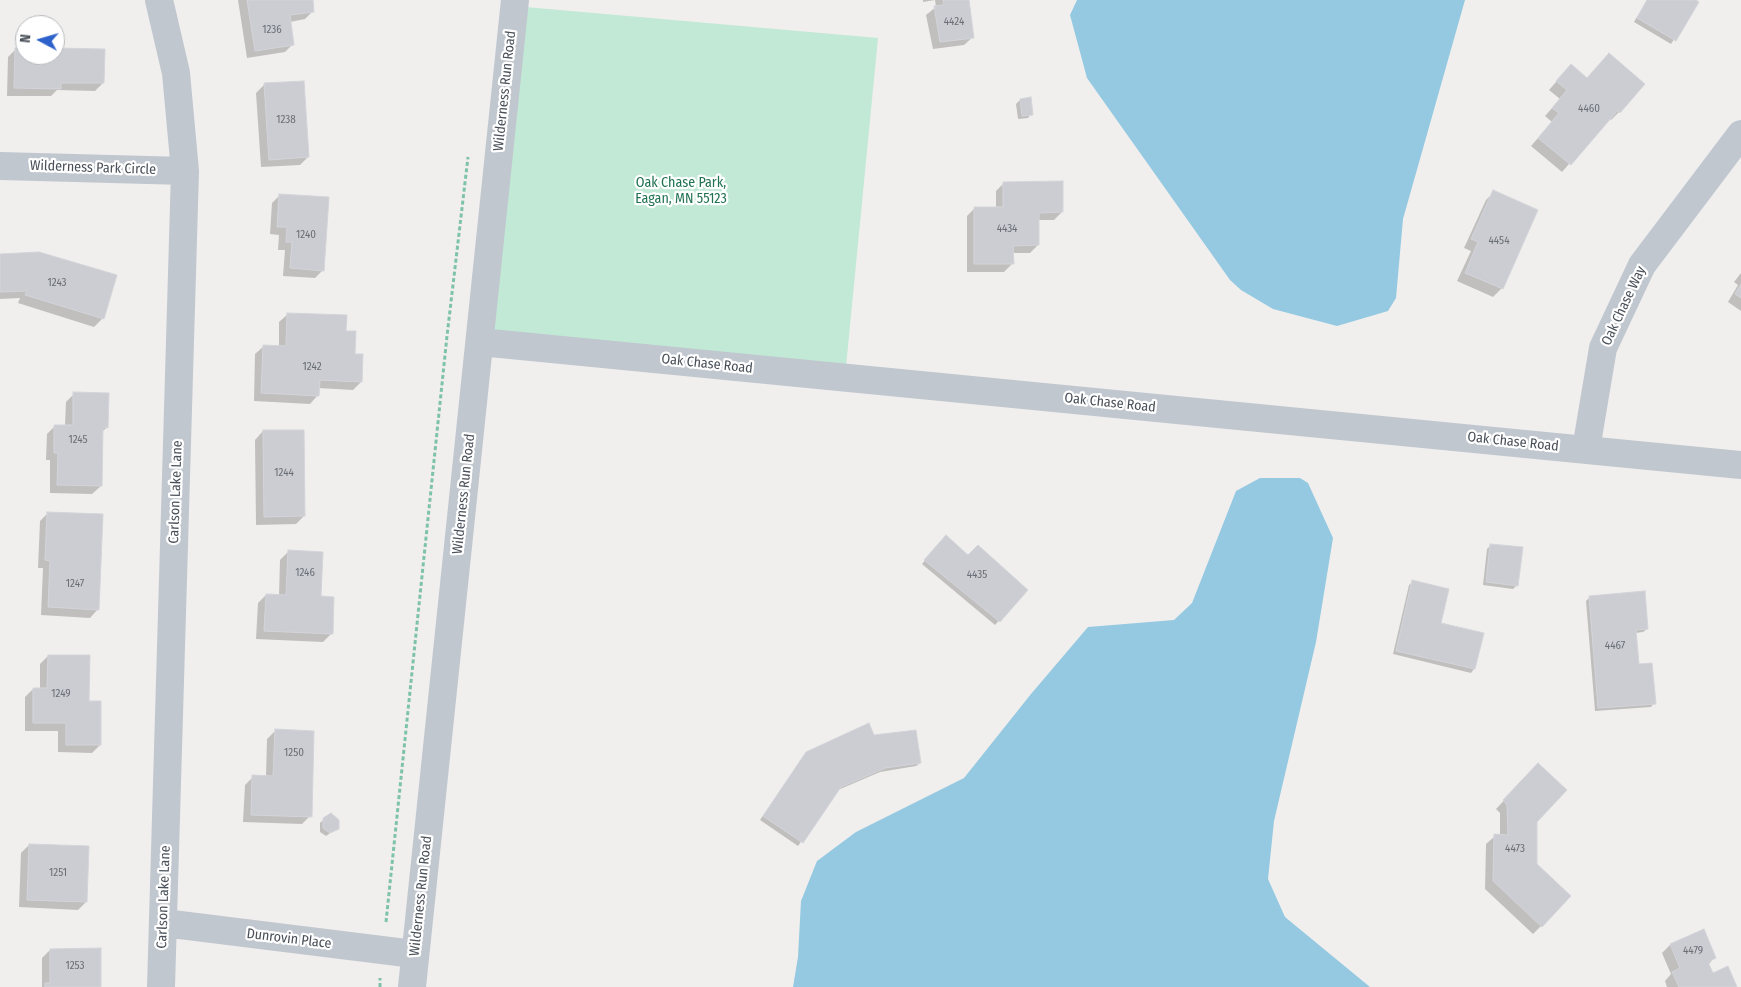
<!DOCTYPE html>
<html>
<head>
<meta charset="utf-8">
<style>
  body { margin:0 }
  #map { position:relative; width:1741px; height:987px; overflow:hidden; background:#f0efee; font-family:"Fira Sans Condensed",sans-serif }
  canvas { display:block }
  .north { position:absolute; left:15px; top:15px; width:50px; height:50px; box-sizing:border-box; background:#fff; border:1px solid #b6b9bd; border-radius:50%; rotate:276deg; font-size:14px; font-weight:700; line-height:20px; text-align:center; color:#495059 }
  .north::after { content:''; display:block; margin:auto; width:18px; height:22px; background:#2e62cb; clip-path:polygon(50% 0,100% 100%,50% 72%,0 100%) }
</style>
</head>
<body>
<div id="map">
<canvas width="1741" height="987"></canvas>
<div class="north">N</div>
</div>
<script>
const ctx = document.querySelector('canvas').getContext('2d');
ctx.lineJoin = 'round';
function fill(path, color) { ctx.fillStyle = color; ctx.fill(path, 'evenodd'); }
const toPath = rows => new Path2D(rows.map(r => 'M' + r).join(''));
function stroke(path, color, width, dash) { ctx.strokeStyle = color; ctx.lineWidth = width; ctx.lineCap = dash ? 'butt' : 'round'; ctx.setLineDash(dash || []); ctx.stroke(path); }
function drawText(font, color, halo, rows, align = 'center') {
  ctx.font = font + ' "Fira Sans Condensed",sans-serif'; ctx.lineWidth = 4.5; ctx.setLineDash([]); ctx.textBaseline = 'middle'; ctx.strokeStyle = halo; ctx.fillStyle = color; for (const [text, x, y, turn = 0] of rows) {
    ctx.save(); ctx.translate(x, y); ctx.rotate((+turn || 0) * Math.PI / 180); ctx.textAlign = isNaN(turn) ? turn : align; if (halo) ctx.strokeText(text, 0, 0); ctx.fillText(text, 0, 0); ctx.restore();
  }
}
const green = toPath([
  [514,6,878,38,845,377,480,342]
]);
const water = toPath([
  [1077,0,1465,0,1403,219,1396,298,1388,311,1337,326,1273,309,1241,290,1230,280,1087,78,1070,15],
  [1260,478,1300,478,1308,483,1333,538,1316,642,1274,821,1268,879,1285,917,1370,987,793,987,798,957,801,901,817,861,856,832,964,778,1031,694,1088,627,1174,620,1192,603,1236,491]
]);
const shadow = toPath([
  [238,0,311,0,313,11,305,19,290,22,293,44,285,52,247,58],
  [923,0,968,0,973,37,964,45,933,49,926,15,936,7,935,0,923,2],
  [1647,0,1693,0,1698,2,1671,44,1634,22],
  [16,49,25,49,25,55,55,55,55,50,103,83,95,91,57,90,51,96,7,96,8,57],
  [1601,63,1619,112,1611,120,1609,118,1562,172,1531,146,1552,122,1545,116,1560,99,1549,90,1563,74,1587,80],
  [264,85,308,157,300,165,261,167,256,93],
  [1020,100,1031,114,1028,118,1018,119,1016,104],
  [1004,183,1062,212,1054,220,1038,220,1038,245,1030,253,1012,253,1012,264,1004,272,967,272,967,216,975,208,996,208,996,191],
  [1494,192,1536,211,1501,289,1493,297,1457,281,1471,251,1464,248,1486,200],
  [280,195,323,270,315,278,283,276,285,250,278,250,279,235,270,234,272,203],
  [0,255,116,276,102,319,94,327,18,303,20,298,0,299],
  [1741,273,1741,311,1728,302,1738,285,1734,282],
  [288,314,345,332,354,355,361,382,353,390,318,388,318,395,310,404,254,401,255,354,264,346,279,347,279,322],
  [74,394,107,427,101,433,101,486,92,494,50,493,50,460,46,460,47,434,55,426,65,426,66,402],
  [263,431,304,516,296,524,256,525,255,440],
  [48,513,98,609,90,618,41,615,43,568,38,568,40,521],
  [942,540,1027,590,995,625,922,564],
  [1491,545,1517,585,1513,589,1483,585,1487,549],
  [288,552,320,597,331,634,323,642,256,639,258,603,266,595,279,596,280,560],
  [1413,582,1440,624,1474,669,1471,673,1393,654,1409,585],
  [1590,597,1647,629,1643,632,1635,633,1638,666,1654,703,1651,707,1595,711,1586,601],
  [48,656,88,702,100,745,92,753,58,752,58,731,25,731,25,697,33,689,40,689,40,664],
  [275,731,310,816,302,824,243,822,245,785,253,777,266,777,267,739],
  [873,736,920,763,916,766,880,772,838,790,798,846,760,820,803,757],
  [1530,773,1536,821,1536,864,1541,926,1533,934,1485,889,1486,844,1495,836,1500,836,1500,813,1496,809],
  [324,819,337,828,326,836,320,832,320,823],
  [29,845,86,902,78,910,19,907,21,853],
  [1670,945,1714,958,1708,965,1712,974,1736,987,1667,987,1665,981,1671,974,1662,953],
  [50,950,100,987,42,987,42,958]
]);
const building = toPath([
  [247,0,313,0,314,12,290,15,294,45,255,51,247,0],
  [943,0,969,0,974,38,940,42,934,6,944,5,943,0],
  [1647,0,1696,0,1699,2,1676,41,1637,18,1647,0],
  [15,48,25,48,25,55,55,55,55,48,105,49,104,83,61,83,61,89,14,88,15,48],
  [1609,53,1645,84,1620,113,1618,110,1571,165,1538,138,1559,113,1552,108,1567,90,1556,81,1571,64,1587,78,1609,53],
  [304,81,309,157,269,160,264,83,304,81],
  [1031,97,1033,115,1022,116,1020,99,1031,97],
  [1063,181,1063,212,1039,213,1039,245,1013,246,1014,264,974,264,974,207,1003,207,1003,182,1063,181],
  [1493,190,1538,210,1503,289,1465,273,1478,242,1471,239,1493,190],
  [279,194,329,197,324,271,290,268,292,242,286,242,287,227,277,227,279,194],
  [39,252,117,275,104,319,25,295,27,291,0,292,0,254,39,252],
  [1741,284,1741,298,1735,294,1741,284],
  [287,313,347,315,346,331,356,331,355,354,363,354,362,382,320,380,319,396,261,393,263,345,286,346,287,313],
  [73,392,109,393,108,428,103,427,102,486,57,485,58,453,54,453,54,425,73,425,73,392],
  [263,430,304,430,305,516,264,517,263,430],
  [47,512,103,514,99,610,48,607,50,561,45,560,47,512],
  [946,535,968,555,978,545,1028,590,1000,622,924,560,946,535],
  [1490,544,1523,547,1518,586,1486,582,1490,544],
  [288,550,323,552,321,596,334,597,333,634,264,631,266,594,286,595,288,550],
  [1412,580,1449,589,1441,623,1484,633,1475,669,1396,651,1412,580],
  [1645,591,1648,629,1636,630,1639,664,1652,663,1656,704,1598,708,1589,596,1645,591],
  [48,655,90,655,89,701,101,701,101,745,66,745,66,723,33,723,33,688,47,688,48,655],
  [869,723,874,735,916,730,921,763,885,768,841,787,803,843,763,816,806,752,869,723],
  [275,729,314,731,312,817,251,815,252,775,273,776,275,729],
  [1538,763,1567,790,1537,822,1537,864,1571,896,1542,927,1493,881,1494,834,1508,835,1507,805,1503,800,1538,763],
  [331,813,339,820,339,829,330,833,323,828,323,818,331,813],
  [29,844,89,846,87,902,27,900,29,844],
  [1704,929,1716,958,1708,962,1713,973,1728,966,1737,987,1679,987,1672,972,1680,968,1670,944,1704,929],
  [101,948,101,987,45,987,45,983,50,983,50,949,101,948]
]);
const path = toPath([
  [386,922,447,336,468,157],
  [380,987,380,978]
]);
const minor = toPath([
  [159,0,176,73,185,171,161,987],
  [0,166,185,171],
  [480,342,1741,465],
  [1586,449,1603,348,1642,265,1741,134],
  [164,923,414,954],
  [412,987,515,0]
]);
const numberNames = [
  ["4424",954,22],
  ["1236",272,30],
  ["4460",1589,109],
  ["1238",286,120],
  ["4434",1007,229],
  ["1240",306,235],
  ["4454",1499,241],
  ["1243",57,283],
  ["1242",312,367],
  ["1245",78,440],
  ["1244",284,473],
  ["1246",305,573],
  ["4435",977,575],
  ["1247",75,584],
  ["4467",1615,646],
  ["1249",61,694],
  ["1250",294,753],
  ["4473",1515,849],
  ["1251",58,873],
  ["4479",1693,951],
  ["1253",75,966]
];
const streetNames = [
  ["Wilderness Run Road",505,91,-84],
  ["Wilderness Park Circle",93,168,2],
  ["Oak Chase Way",1624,306,-65],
  ["Oak Chase Road",707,364,6],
  ["Oak Chase Road",1110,403,6],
  ["Oak Chase Road",1513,442,6],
  ["Carlson Lake Lane",176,492,-88],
  ["Wilderness Run Road",464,494,-84],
  ["Wilderness Run Road",421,896,-84],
  ["Carlson Lake Lane",164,897,-88],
  ["Dunrovin Place",289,939,7]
];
const parkNames = [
  ["Oak Chase Park,",681,183],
  ["Eagan, MN 55123",681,199]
];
fill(green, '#c1e9d5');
fill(water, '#94c9e1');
fill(shadow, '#0003');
fill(building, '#cccdd2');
stroke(building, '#d3d4d9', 1);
stroke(path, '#7ec3a8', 3, [4, 2.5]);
stroke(minor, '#c1c7cf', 28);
drawText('11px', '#6a6f77', null, numberNames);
drawText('14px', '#495059', '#fff', streetNames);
drawText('14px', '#227252', '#fff', parkNames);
</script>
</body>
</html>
